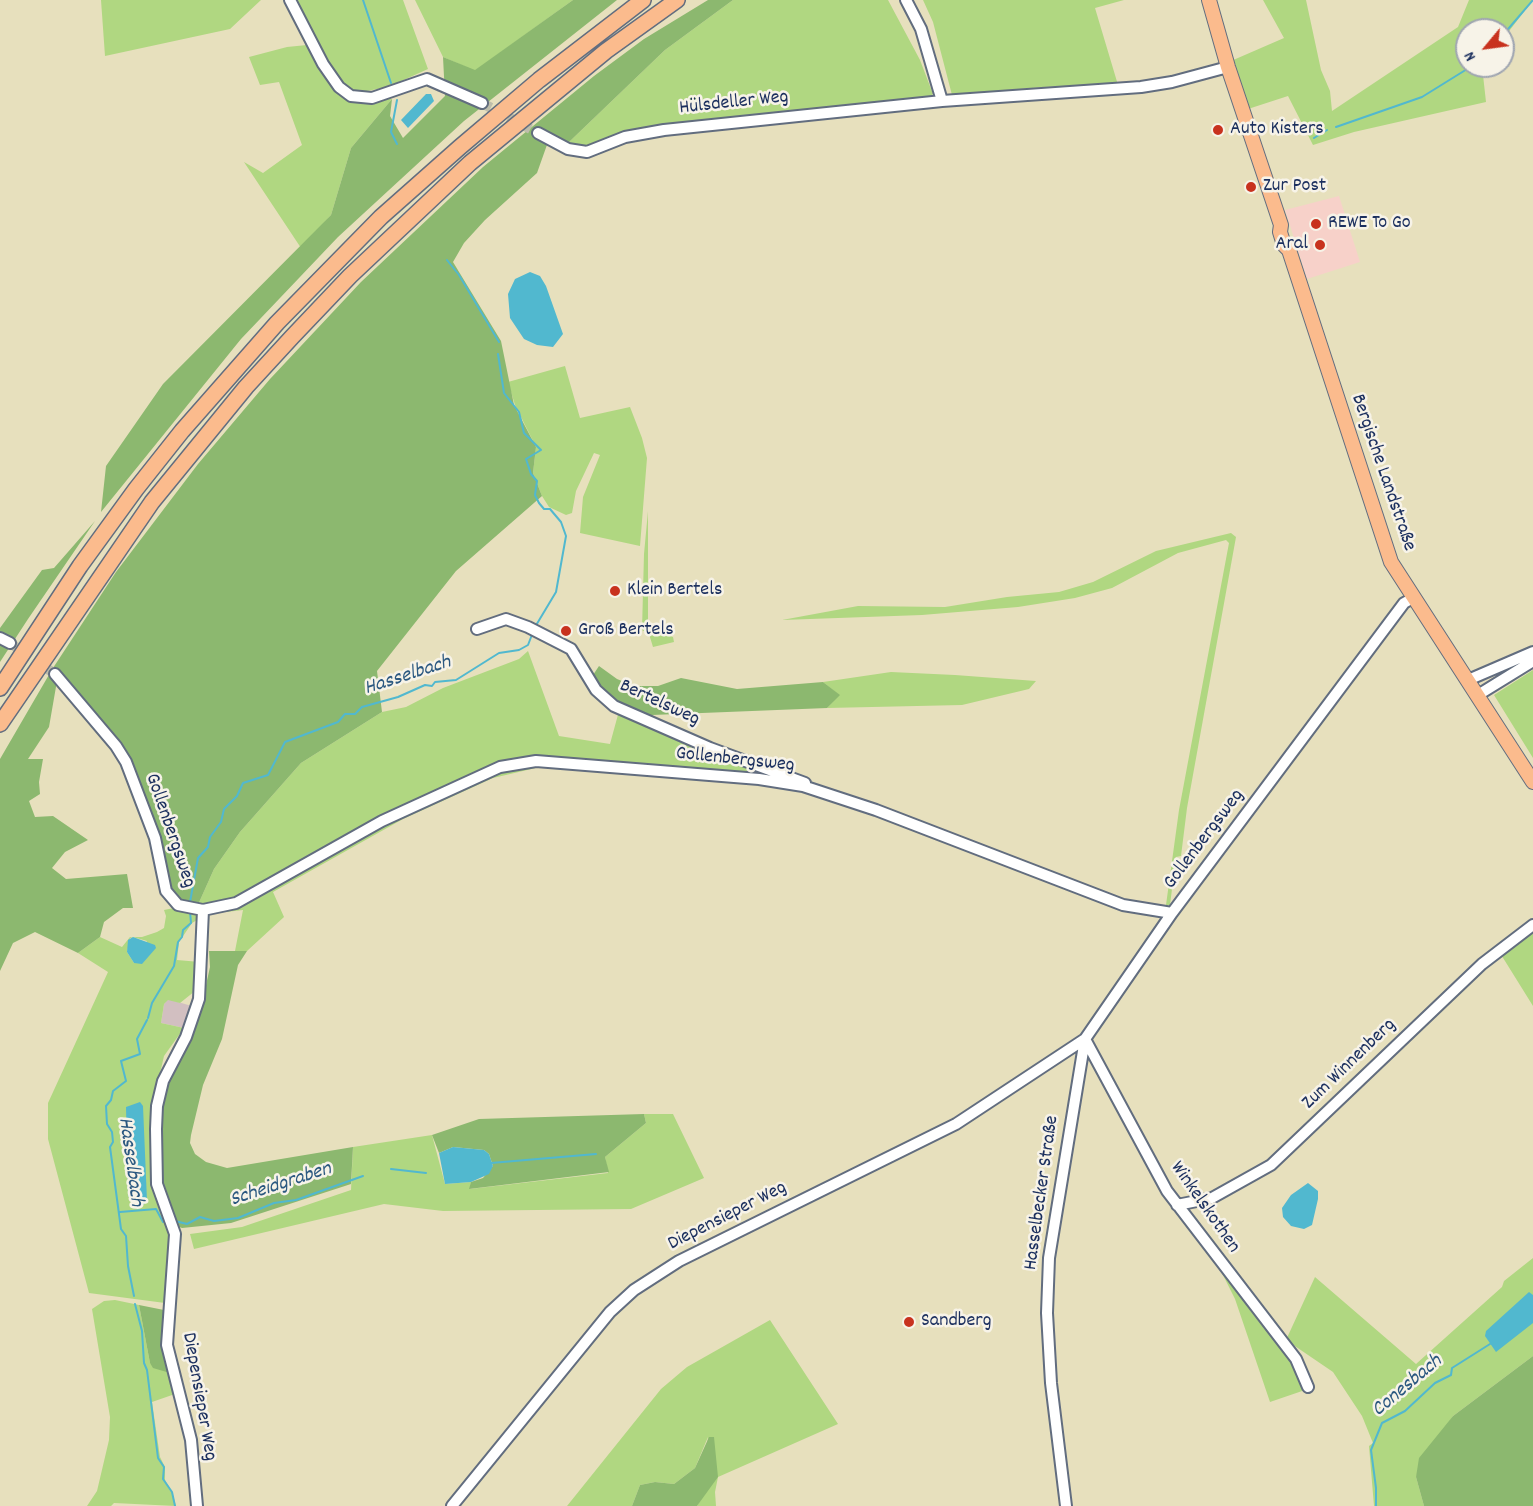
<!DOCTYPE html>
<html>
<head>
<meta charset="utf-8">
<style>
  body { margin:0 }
  #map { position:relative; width:1533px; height:1506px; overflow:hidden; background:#e7e0bd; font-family:Dekko,sans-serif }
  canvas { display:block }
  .north { position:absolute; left:1455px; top:18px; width:60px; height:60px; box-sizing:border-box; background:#f7f3e8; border:2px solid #9fa5b1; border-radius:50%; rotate:241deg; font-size:16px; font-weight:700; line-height:24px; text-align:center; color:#1b2f5e }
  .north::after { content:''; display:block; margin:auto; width:21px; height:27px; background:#c8321e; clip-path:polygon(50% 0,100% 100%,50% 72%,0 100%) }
</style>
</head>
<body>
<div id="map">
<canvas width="1533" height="1506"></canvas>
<div class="north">N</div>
</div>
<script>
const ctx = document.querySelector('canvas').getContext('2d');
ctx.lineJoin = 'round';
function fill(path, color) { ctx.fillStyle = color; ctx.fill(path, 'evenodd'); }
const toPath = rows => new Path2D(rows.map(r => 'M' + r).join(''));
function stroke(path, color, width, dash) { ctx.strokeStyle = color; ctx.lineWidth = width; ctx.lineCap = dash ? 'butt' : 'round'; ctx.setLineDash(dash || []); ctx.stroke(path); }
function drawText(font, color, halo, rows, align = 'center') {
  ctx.font = font + ' Dekko,sans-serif'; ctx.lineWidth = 5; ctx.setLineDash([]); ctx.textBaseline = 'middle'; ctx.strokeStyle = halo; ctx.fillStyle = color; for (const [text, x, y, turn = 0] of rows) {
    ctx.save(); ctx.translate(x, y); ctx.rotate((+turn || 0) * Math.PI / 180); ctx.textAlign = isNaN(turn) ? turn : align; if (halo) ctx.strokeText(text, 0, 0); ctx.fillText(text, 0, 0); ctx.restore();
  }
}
const built = toPath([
  [1339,196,1360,262,1307,279,1285,210]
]);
const industrial = toPath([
  [168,999,195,1007,184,1028,161,1023,164,1004]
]);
const green = toPath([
  [101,0,261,0,230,29,105,56],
  [293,0,403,0,428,69,388,87,356,93,339,82],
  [415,0,573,0,475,71,443,57],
  [733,0,888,0,920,60,933,94,927,99,794,111,584,148,568,143,665,50],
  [923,0,1124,0,1095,8,1118,85,1044,87,952,95,933,22],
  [1263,0,1306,0,1321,70,1330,91,1332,111,1458,27,1469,0,1533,0,1503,39,1503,30,1467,30,1467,66,1482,66,1486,102,1354,132,1313,145,1288,96,1248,109,1231,61,1284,38],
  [307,45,338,92,392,99,351,148,331,215,301,248,244,162,263,173,302,145,279,82,260,85,249,57,287,47],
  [565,366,580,418,630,407,642,438,647,458,640,546,580,533,583,497,600,455,594,453,576,491,572,513,566,515,549,507,542,496,533,473,536,447,515,405,508,382],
  [648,511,648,630,673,637,674,642,653,647,649,634,642,630,644,554],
  [1231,533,1236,537,1187,808,1181,856,1176,857,1170,905,1166,905,1179,810,1229,543,1226,540,1178,553,1112,588,1075,598,1018,607,922,615,782,620,858,606,945,607,1007,597,1059,592,1093,582,1156,551],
  [528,651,559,736,610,744,619,711,790,777,639,766,501,766,244,897,197,907,214,869,240,832,301,763,382,712,406,707,443,688,519,659],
  [1533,670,1533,758,1494,695],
  [891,672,955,675,1036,681,1029,689,962,705,827,708,839,695,823,682],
  [538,762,540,767,493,778,403,819,273,892,284,917,247,951,235,951,243,910,226,912,224,908,382,823,495,772],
  [174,908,204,916,192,923,179,942,177,960,200,962,195,991,180,1003,168,1000,164,1004,161,1023,184,1028,164,1056,152,1108,154,1183,157,1201,173,1241,165,1303,89,1293,48,1139,48,1103,108,972,78,953,100,937,122,947,130,937,142,937,157,932,164,928,166,916,164,910],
  [133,937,147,941,134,963,127,952,130,938],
  [1533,930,1533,1006,1500,953],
  [644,1114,673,1114,704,1178,631,1209,443,1211,384,1204,194,1249,190,1234,242,1227,351,1190,353,1147,432,1135,445,1184,471,1182,470,1189,608,1173,605,1157,646,1123],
  [1533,1258,1533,1356,1453,1416,1416,1477,1424,1506,1374,1506,1369,1446,1373,1443,1362,1416,1333,1372,1286,1340,1315,1277,1416,1364,1502,1287,1504,1281],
  [1217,1263,1281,1339,1308,1389,1270,1402,1235,1299],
  [115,1300,139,1305,150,1363,170,1373,175,1394,152,1402,160,1457,165,1467,165,1480,172,1492,176,1506,114,1503,111,1506,87,1506,97,1491,109,1440,110,1417,92,1309,104,1301],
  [770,1320,838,1424,718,1477,715,1492,716,1506,697,1506,701,1499,708,1437,695,1468,674,1484,655,1482,640,1485,632,1506,567,1506,661,1389,687,1367]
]);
const forest = toPath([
  [573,0,617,0,464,121,338,237,241,339,101,512,106,466,163,384,331,215,351,148,392,99,390,116,403,138,445,96,443,57,475,70],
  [708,0,733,0,665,50,568,143,548,142,537,173,485,220,464,243,453,262,501,341,514,405,536,447,533,473,542,496,456,571,377,671,382,712,301,763,240,832,214,869,197,907,182,902,173,895,128,757,53,668,116,572,198,464,270,379,361,282,483,167,594,76,644,39],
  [95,521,28,619,0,662,0,628,42,570,54,568],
  [599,666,617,679,634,686,658,686,681,678,737,689,823,682,840,695,827,708,652,715,654,721,607,697,591,678],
  [50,673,57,681,49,727,28,759,43,759,39,782,40,794,29,801,35,817,53,816,88,840,65,852,52,868,66,879,127,874,133,908,123,908,104,922,100,937,78,953,35,932,13,943,0,971,0,759],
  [209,951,247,951,238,965,222,1039,203,1085,191,1135,190,1143,195,1154,206,1162,227,1168,353,1147,351,1184,231,1223,182,1228,174,1225,160,1184,162,1097,202,1003,210,967],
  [644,1114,646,1123,605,1157,609,1172,469,1189,471,1182,483,1178,493,1166,489,1154,484,1150,453,1147,439,1153,432,1135,479,1119],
  [139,1305,164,1310,164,1337,170,1373,153,1368,150,1363],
  [1533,1356,1533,1506,1424,1506,1416,1477,1419,1458,1453,1416],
  [709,1437,714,1437,718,1477,697,1506,632,1506,640,1485,655,1482,674,1484,695,1468]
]);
const water = toPath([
  [426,94,431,94,434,101,408,128,401,120],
  [530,272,540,276,546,286,563,334,553,347,537,345,524,339,510,318,508,294,515,279],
  [133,937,155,945,156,948,142,964,134,963,127,952,128,940],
  [140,1102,143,1106,147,1201,143,1205,131,1202,128,1195,126,1107],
  [453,1147,484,1150,489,1154,493,1166,489,1174,471,1182,445,1184,439,1153],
  [1308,1183,1318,1191,1318,1199,1312,1225,1304,1229,1291,1226,1283,1217,1282,1208,1291,1195],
  [1529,1292,1533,1295,1533,1323,1496,1352,1485,1336,1486,1331]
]);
const stream = toPath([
  [363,0,391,83],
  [1503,35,1533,0],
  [1336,127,1422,97,1472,66],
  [1314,138,1327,130],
  [397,144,391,132,397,100],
  [447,260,459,275,499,342],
  [498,354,504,393,519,412,524,433,541,450,526,459,531,474,537,481,535,495,539,503,544,509,550,509,561,522,566,536,556,592,535,627],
  [190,902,198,858,208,847,210,837,221,822,224,809,237,796,243,783,268,775,285,742,338,722,345,714,355,714,362,707,398,697,425,685,432,686,435,682,456,680,499,653,519,650,528,645,533,632],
  [148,1018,152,1003,174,966,178,942,182,937,183,930,191,923,190,911],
  [491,1163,596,1154],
  [391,1169,426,1173],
  [120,1212,156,1209,163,1222],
  [175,1221,187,1224,200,1217,214,1221,238,1218,274,1203,296,1200,363,1176],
  [134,1296,128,1266,126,1236,121,1229,110,1147,113,1142,112,1132,107,1124,106,1106,111,1100,113,1091,126,1081,121,1061,140,1054,137,1039,147,1020],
  [135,1304,142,1331,144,1363,147,1370,158,1458,164,1467,163,1479,172,1492,175,1506],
  [1376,1506,1376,1488,1371,1450,1382,1423,1405,1411,1435,1383,1451,1375,1452,1368,1490,1344]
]);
const minorTunnel = toPath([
  [482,103,538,133],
  [10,643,55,674]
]);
const minor = toPath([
  [290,0,323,64,339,87,351,96,372,98,427,79,482,103],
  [906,0,921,29,942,101],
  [538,133,568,149,587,152,625,137,664,130,942,101,1141,87,1172,82,1228,67],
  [477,629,506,619,528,627,571,649,596,690,614,706,710,748,805,783],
  [0,638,10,643],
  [55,674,116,746,126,762,155,838,166,891,178,905,203,910,236,903,382,821,500,767,536,761,759,779,803,786,876,810,1123,905,1172,913,1404,603,1413,598],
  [1468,680,1533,652],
  [1478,695,1533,661],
  [1085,1039,1167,1191,1296,1359,1308,1387],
  [1177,1205,1212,1198,1271,1165,1482,964,1533,925],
  [197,1506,191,1440,167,1345,175,1234,157,1184,156,1129,157,1106,163,1081,186,1037,199,999,203,910],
  [452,1506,610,1312,634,1290,679,1261,956,1124,1085,1039],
  [1066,1506,1051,1383,1047,1313,1049,1258,1085,1039,1172,913]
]);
const major = toPath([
  [1209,0,1228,67,1281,225,1280,232,1284,245,1289,250,1391,562,1533,782]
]);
const highway = toPath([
  [0,688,80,566,136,489,182,431,277,323,381,217,460,147,539,80,643,0],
  [0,724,152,502,246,387,292,337,350,276,470,163,606,51,677,0]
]);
const markers = [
  [1218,130,6,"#c8321e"],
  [1251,187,6,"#c8321e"],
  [1316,224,6,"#c8321e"],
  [1320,245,6,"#c8321e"],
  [615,591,6,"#c8321e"],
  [566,631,6,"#c8321e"],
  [909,1322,6,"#c8321e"]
];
const streetNames = [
  ["Hülsdeller Weg",734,104,-6],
  ["Bergische Landstraße",1382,473,71],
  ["Bertelsweg",659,704,25],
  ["Gollenbergsweg",735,761,6],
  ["Gollenbergsweg",169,831,71],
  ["Gollenbergsweg",1205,840,-53],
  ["Zum Winnenberg",1350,1065,-44],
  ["Hasselbecker Straße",1043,1193,-82],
  ["Winkelskothen",1204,1208,55],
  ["Diepensieper Weg",728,1217,-27],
  ["Diepensieper Weg",198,1397,80]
];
const poiNames = [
  ["Auto Kisters",1230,130],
  ["Zur Post",1263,187],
  ["REWE To Go",1328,224],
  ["Aral",1308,245,"right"],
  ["Klein Bertels",627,591],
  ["Groß Bertels",578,631],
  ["Sandberg",921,1322]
];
const waterNames = [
  ["Hasselbach",408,677,-18],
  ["Hasselbach",129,1162,82],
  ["Scheidgraben",281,1186,-18],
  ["Conesbach",1408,1387,-40]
];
fill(built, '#f7d1c9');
fill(industrial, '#d2bfc1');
fill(green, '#b0d781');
fill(forest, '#8cb86f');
fill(water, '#51b8cf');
stroke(stream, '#51b8cf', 2);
stroke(minorTunnel, '#bebdaa', 10, [10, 5]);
stroke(minor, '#626d7f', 14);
stroke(major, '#626d7f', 16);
stroke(highway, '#626d7f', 18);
stroke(minor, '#fff', 10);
stroke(major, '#fbbb8d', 14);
stroke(highway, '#fbbb8d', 15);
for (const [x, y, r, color] of markers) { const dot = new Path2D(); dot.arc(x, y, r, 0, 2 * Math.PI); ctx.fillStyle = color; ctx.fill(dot); stroke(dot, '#f7f3e8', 2); }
drawText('20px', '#1b2f5e', '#f7f3e8', streetNames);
drawText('20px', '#1b2f5e', '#f7f3e8', poiNames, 'left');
drawText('italic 21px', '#2b5880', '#f7f3e8', waterNames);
</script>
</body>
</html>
